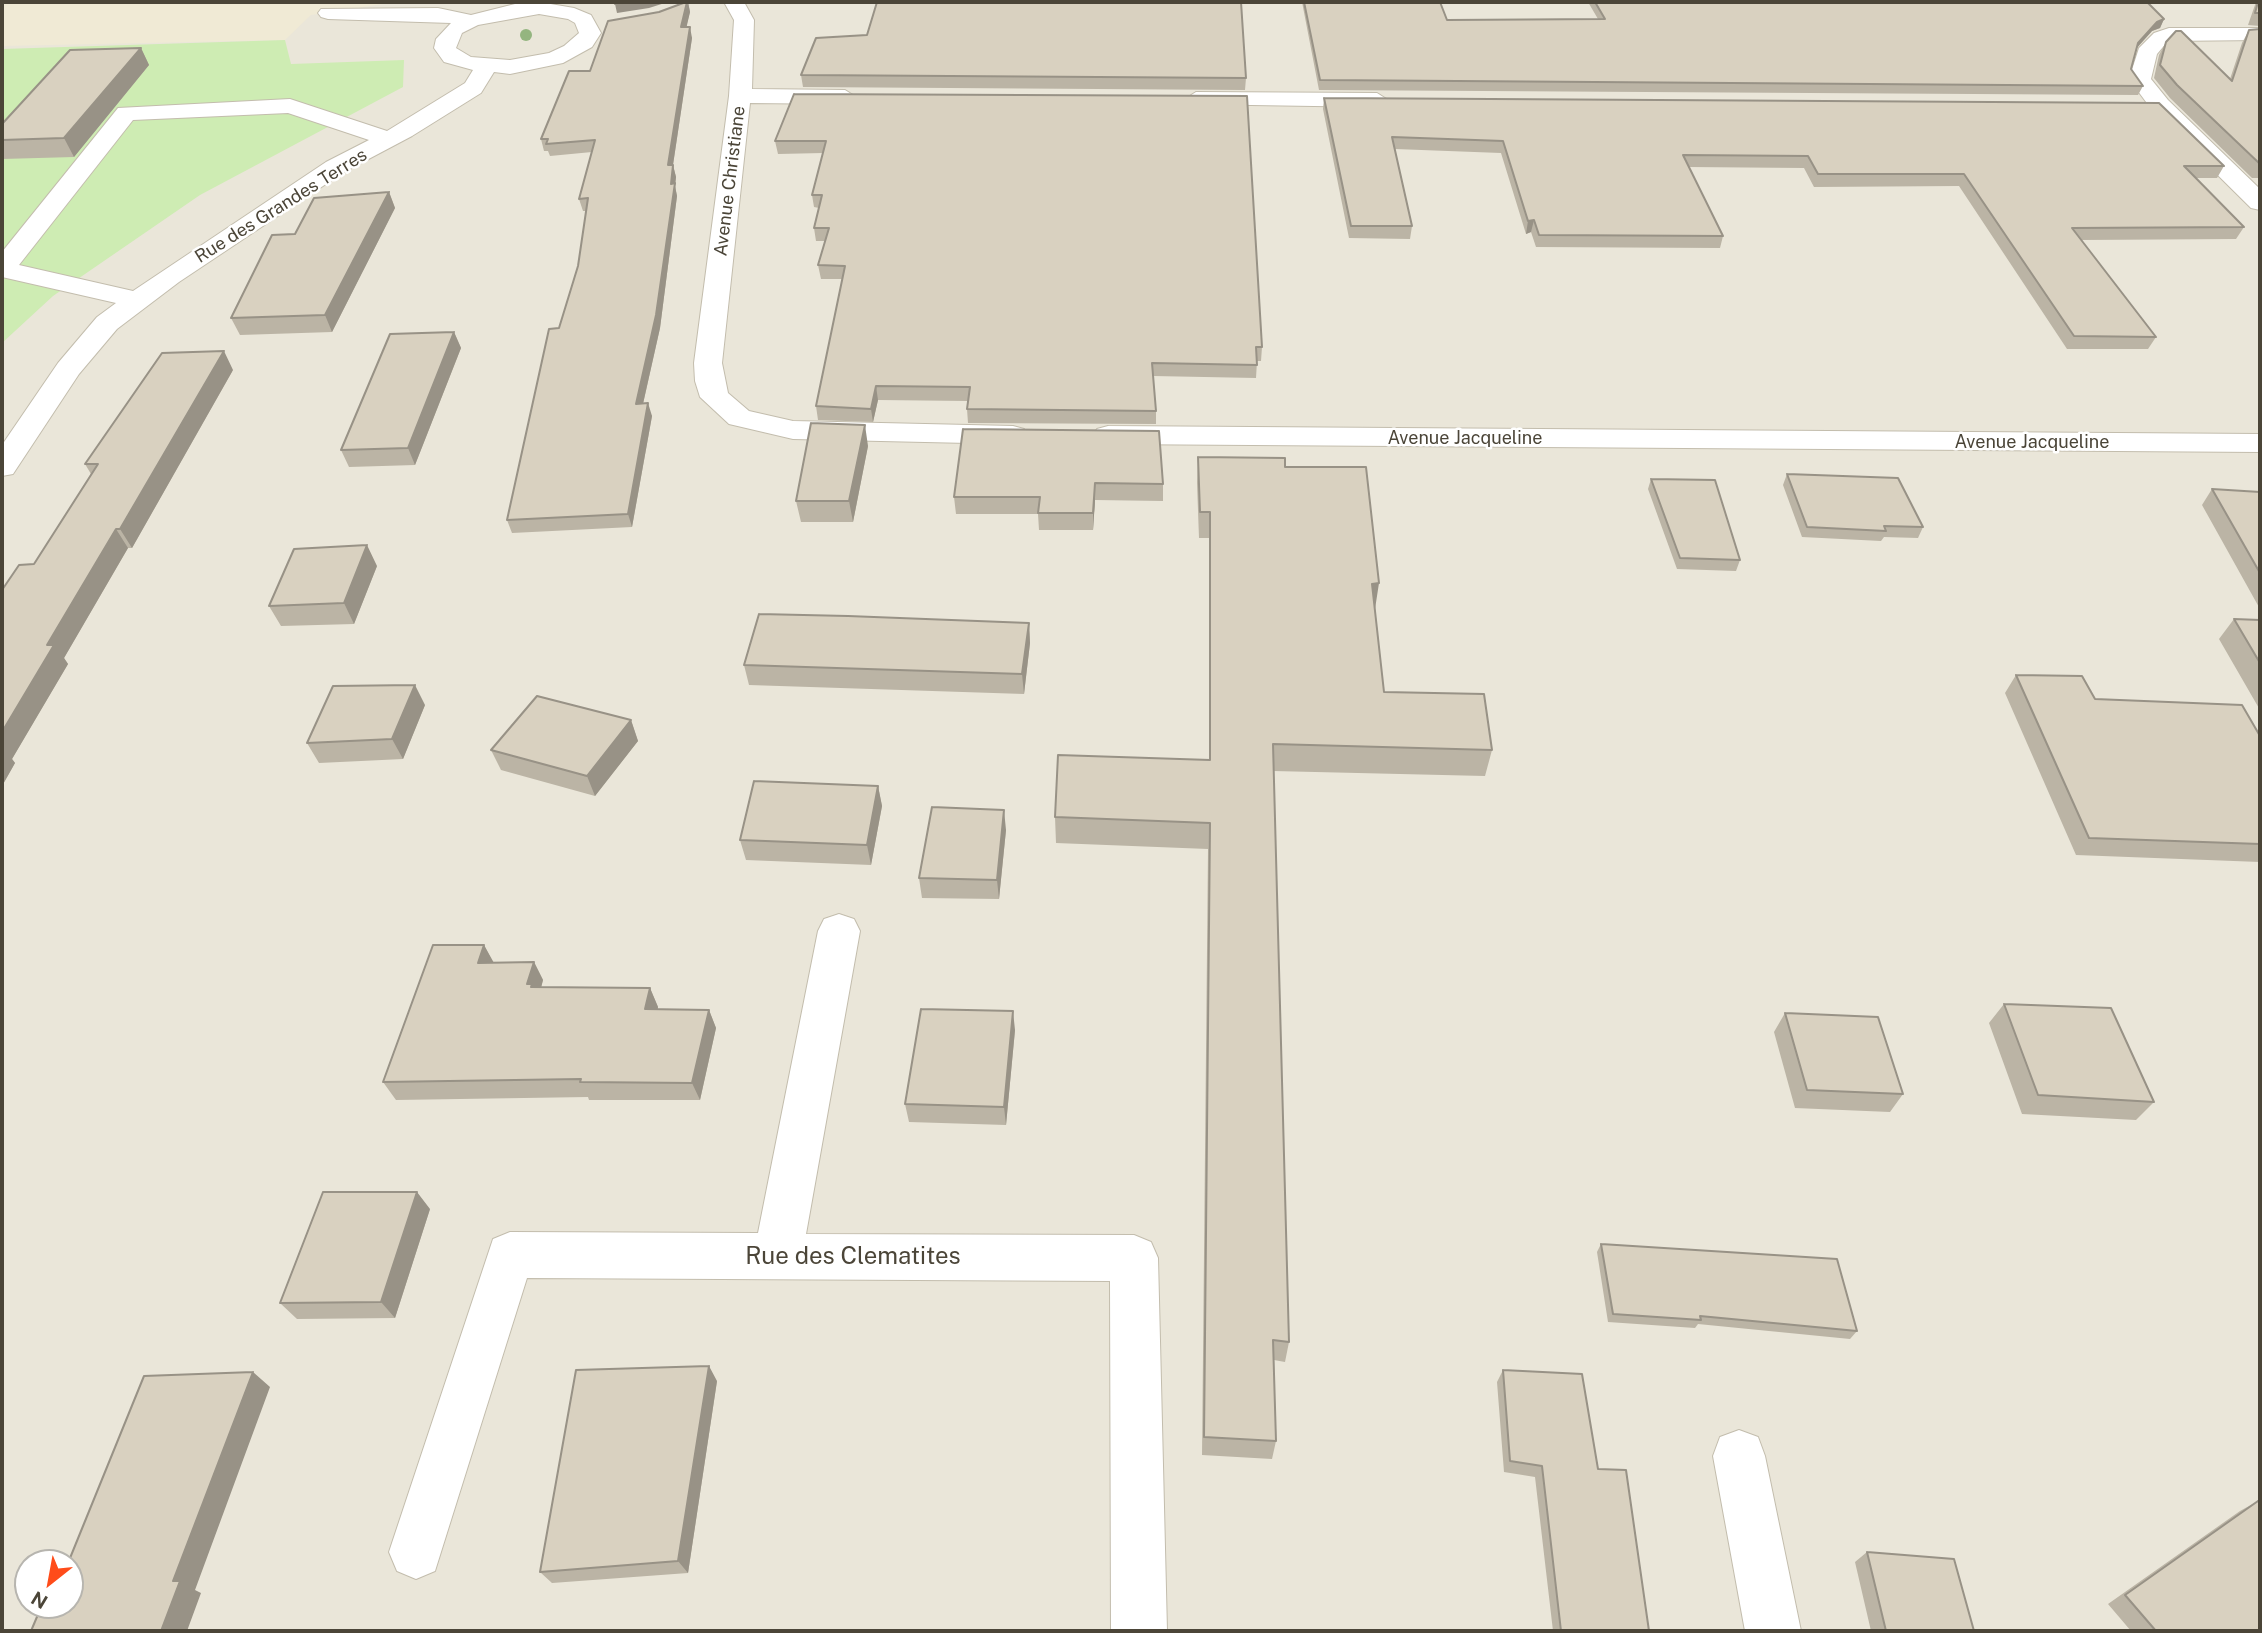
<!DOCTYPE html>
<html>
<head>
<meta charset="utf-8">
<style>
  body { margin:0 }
  #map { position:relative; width:2262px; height:1633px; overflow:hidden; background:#f6f4eb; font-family:"Public Sans",sans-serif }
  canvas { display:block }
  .frame { position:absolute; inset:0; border:4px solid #4b4538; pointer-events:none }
  .north { position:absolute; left:14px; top:1549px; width:70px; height:70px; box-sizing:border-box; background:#fff; border:2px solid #b7b5af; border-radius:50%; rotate:211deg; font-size:19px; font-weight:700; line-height:28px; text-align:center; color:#4b4538 }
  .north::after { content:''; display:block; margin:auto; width:24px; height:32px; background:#ff4c1a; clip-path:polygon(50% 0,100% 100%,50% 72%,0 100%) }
</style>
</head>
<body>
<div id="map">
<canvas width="2262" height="1633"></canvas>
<div class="frame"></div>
<div class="north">N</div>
</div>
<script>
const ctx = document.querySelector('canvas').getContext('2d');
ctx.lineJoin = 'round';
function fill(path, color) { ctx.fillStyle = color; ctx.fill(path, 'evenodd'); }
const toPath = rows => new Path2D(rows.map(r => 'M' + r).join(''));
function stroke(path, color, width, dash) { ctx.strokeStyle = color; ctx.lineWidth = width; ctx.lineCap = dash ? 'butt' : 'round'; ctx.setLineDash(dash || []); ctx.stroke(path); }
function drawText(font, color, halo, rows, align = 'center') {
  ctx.font = font + ' "Public Sans",sans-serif'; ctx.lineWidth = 5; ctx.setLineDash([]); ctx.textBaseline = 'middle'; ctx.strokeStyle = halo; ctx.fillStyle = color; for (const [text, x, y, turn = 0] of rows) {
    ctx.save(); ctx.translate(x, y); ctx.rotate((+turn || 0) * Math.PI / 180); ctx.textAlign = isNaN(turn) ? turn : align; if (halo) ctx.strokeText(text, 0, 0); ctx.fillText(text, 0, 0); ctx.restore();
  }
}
const residential = toPath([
  [2,2,2260,2,2260,1631,2,1631],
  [28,1563,70,1563,70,1605,28,1605]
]);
const education = toPath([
  [2,2,396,2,311,15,285,40,2,46]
]);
const green = toPath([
  [285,40,291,64,404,60,403,87,200,195,53,296,2,343,2,49]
]);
const minor = toPath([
  [539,2,574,8,591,15,601,33,592,47,563,63,510,74,494,72,481,93,412,136,344,172,179,282,117,329,79,374,13,474,2,476,2,445,58,363,97,317,116,303,2,277,2,252,118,108,290,99,387,131,465,83,473,70,444,62,434,48,436,39,451,23,328,19,321,17,318,13,321,9,438,8,471,15,515,4,539,2],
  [539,14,568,19,575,23,579,33,564,46,549,53,510,60,471,57,456,48,462,33,478,25,539,14],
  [288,113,369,140,326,162,133,291,19,265,133,120,288,113],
  [724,2,744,2,754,20,752,89,845,90,856,97,845,104,750,103,722,363,728,393,749,411,793,421,1013,426,1024,429,1028,435,1024,441,1013,444,793,439,729,424,700,397,695,381,694,363,729,96,734,20,724,2],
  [2169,28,2260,28,2260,40,2168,41,2157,54,2151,79,2168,100,2260,189,2260,210,2251,208,2152,110,2129,79,2139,48,2154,33,2169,28],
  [1196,92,1377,93,1388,100,1377,107,1188,104,1185,99,1196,92],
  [1108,426,2260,434,2260,452,1108,444,1097,441,1093,435,1097,429,1108,426],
  [839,914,854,919,860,931,806,1234,1134,1235,1151,1242,1158,1258,1167,1631,1111,1631,1110,1281,527,1278,435,1571,416,1579,397,1571,389,1552,493,1239,510,1232,758,1233,818,931,824,919,839,914],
  [1739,1430,1758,1437,1765,1456,1801,1631,1745,1631,1713,1456,1720,1437,1739,1430]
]);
const trees = [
  [526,35]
];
const wall = toPath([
  [688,2,690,12,686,27,692,38,673,165,676,177,675,186,677,196,660,328,643,404,652,416,632,527,512,533,507,520,559,328,578,266,586,211,583,211,579,199,592,152,550,156,548,151,544,151,541,139,590,71,659,12],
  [1302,2,1447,20,1598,19,1588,2,2147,2,2164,19,2160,28,2152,31,2136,49,2131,69,2143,86,2138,95,1319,90],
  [2256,2,2260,2,2260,26,2248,25],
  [2260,29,2260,178,2252,178,2170,98,2154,78,2159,55,2166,42,2230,79,2242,43,2249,30],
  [867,35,1246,78,1245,90,803,87,801,75],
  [141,48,149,65,74,157,2,159,2,124],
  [794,94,1262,347,1261,361,1257,361,1256,378,1153,376,1156,411,1156,424,968,423,967,409,968,401,878,400,873,422,818,420,816,406,842,279,821,279,818,265,826,241,816,241,814,228,819,208,814,207,812,195,823,153,778,154,775,141],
  [1324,98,2224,166,2217,178,2196,178,2244,227,2236,239,2081,240,2156,337,2148,349,2067,349,1959,186,1814,187,1804,168,1689,167,1723,236,1720,248,1536,247,1531,232,1526,234,1501,153,1395,149,1412,226,1410,239,1349,238,1323,109],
  [389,192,395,208,332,332,240,335,231,318,295,234],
  [454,332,461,348,415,465,349,467,341,450],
  [233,370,132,548,128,548,64,658,68,664,12,759,15,763,2,786,2,590,34,564,91,474,85,464],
  [963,429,1163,484,1163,501,1095,500,1093,530,1039,530,1038,514,956,514,954,497],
  [868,446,853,522,801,522,796,501],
  [1198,457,1285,467,1375,608,1384,692,1492,750,1485,776,1273,771,1289,1342,1285,1362,1274,1360,1276,1441,1272,1459,1202,1455,1208,849,1056,843,1055,817,1209,760,1209,538,1199,538,1197,483],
  [1787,474,1923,527,1918,538,1884,537,1881,541,1802,537,1783,485],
  [1651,479,1740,560,1736,571,1677,569,1648,489],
  [2212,489,2260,492,2260,609,2202,505],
  [377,566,354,624,281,626,269,606],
  [2234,619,2260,620,2260,710,2219,639],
  [1029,623,1030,643,1024,694,749,685,744,665],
  [2016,675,2095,699,2260,736,2260,862,2076,855,2005,693],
  [425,705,403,759,319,763,307,743],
  [631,720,638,741,595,796,501,770,491,750],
  [878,786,882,806,871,865,746,860,740,840],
  [1006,830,999,899,922,898,919,878],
  [484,945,493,963,534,962,543,980,541,987,650,988,658,1007,658,1009,709,1010,716,1028,700,1100,589,1100,588,1097,396,1100,383,1082],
  [2004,1004,2154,1102,2136,1120,2022,1114,1989,1023],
  [1785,1013,1903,1094,1890,1112,1795,1108,1774,1032],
  [1015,1030,1006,1125,909,1122,905,1104],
  [430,1209,395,1318,297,1319,280,1303],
  [1601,1244,1857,1331,1850,1339,1698,1324,1695,1328,1608,1322,1597,1252],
  [1503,1370,1598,1469,1649,1631,1553,1631,1535,1477,1504,1472,1497,1382],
  [717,1381,688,1573,552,1583,540,1572],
  [2258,1501,2260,1631,2131,1631,2108,1604,2240,1511],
  [1867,1552,1974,1631,1871,1631,1855,1562]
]);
const shadedWall = toPath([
  [632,2,668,2,649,8,617,13,615,4],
  [688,2,690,12,684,38,681,27],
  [2164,19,2160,28,2152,31,2133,52,2138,43,2157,22],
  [690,27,692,38,671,178,668,165],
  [141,48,149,65,74,157,64,138],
  [673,165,676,177,675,186,677,196,660,328,640,417,636,404],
  [389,192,395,208,332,332,325,315],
  [1534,220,1531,232,1526,234,1528,221],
  [454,332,461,348,415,465,408,448],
  [224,351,233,370,132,548,120,529],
  [876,386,878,400,873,422,871,409],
  [648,403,652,416,632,527,628,514],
  [865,425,868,446,853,522,849,501],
  [1095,483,1095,500,1093,530,1093,513],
  [116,529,128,548,64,658,68,664,12,759,15,763,2,786,2,732,47,645],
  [367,545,377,566,354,624,344,603],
  [1379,583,1375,609,1372,584],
  [1029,623,1030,643,1024,694,1022,674],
  [415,685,425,705,403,759,392,739],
  [631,720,638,741,595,796,587,776],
  [878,786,882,806,871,865,867,845],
  [1004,810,1006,830,999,899,997,880],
  [484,945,494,963,478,963],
  [534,962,543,980,539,996,527,984],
  [650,988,658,1007,653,1027,645,1009],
  [709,1010,716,1028,700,1100,692,1083],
  [1013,1011,1015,1030,1006,1125,1004,1107],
  [417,1192,430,1209,395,1318,381,1302],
  [709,1366,717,1381,688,1573,678,1561],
  [253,1372,270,1387,195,1590,201,1593,187,1631,161,1631,173,1581]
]);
const building = toPath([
  [616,2,632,2,615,4,616,2],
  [686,2,687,2,681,27,690,27,668,165,673,165,671,184,675,183,656,315,636,404,648,403,628,514,507,520,549,329,559,328,578,266,588,198,579,199,595,140,546,144,548,139,541,139,569,71,590,71,608,21,659,12,686,2],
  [877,2,1241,2,1246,78,801,75,816,38,867,35,877,2],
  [1304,2,1440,2,1447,20,1605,19,1595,2,2147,2,2164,19,2157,22,2138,43,2131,69,2143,86,1320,80,1304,2],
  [2258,2,2260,2,2260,13,2255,13,2258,2],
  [2260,29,2260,164,2177,85,2160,65,2166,42,2176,31,2181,31,2232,81,2249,30,2260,29],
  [141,48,64,138,2,140,2,124,70,50,141,48],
  [794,94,1247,96,1262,347,1256,347,1257,365,1152,363,1156,411,967,409,970,387,876,386,871,409,816,406,845,266,818,265,829,228,814,228,822,195,812,195,826,141,775,141,794,94],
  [1324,98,2159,103,2224,166,2184,166,2244,227,2072,228,2156,337,2074,336,1964,174,1818,174,1808,156,1683,155,1723,236,1539,235,1534,220,1528,221,1503,141,1392,137,1412,226,1351,226,1324,98],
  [389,192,325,315,231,318,272,235,295,234,314,198,389,192],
  [454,332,408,448,341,450,390,334,454,332],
  [224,351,120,529,116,529,47,645,54,645,2,732,2,617,3,616,2,616,2,590,19,565,34,564,98,464,85,464,162,353,224,351],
  [811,423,865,425,849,501,796,501,811,423],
  [963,429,1159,431,1163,484,1095,483,1093,513,1038,513,1040,497,954,497,963,429],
  [1198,457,1285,458,1285,467,1366,467,1379,583,1372,584,1384,692,1484,694,1492,750,1273,744,1289,1342,1273,1340,1276,1441,1204,1437,1210,823,1055,817,1058,755,1210,760,1210,512,1200,512,1198,457],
  [1787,474,1898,478,1923,527,1884,526,1886,531,1807,527,1787,474],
  [1651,479,1715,480,1740,560,1680,558,1651,479],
  [2212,489,2260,492,2260,573,2212,489],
  [367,545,344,603,269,606,294,549,367,545],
  [759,614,848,616,1029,623,1022,674,744,665,759,614],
  [2234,619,2260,620,2260,663,2234,619],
  [2016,675,2082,676,2095,699,2242,705,2260,736,2260,844,2089,838,2016,675],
  [415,685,392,739,307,743,333,686,415,685],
  [537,696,631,720,587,776,491,750,537,696],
  [754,781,878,786,867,845,740,840,754,781],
  [932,807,1004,810,997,880,919,878,932,807],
  [433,945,484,945,478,963,534,962,527,984,532,984,531,987,650,988,645,1009,709,1010,692,1083,580,1082,581,1079,383,1082,433,945],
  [2004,1004,2111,1008,2154,1102,2038,1095,2004,1004],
  [921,1009,1013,1011,1004,1107,905,1104,921,1009],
  [1785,1013,1878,1017,1903,1094,1807,1090,1785,1013],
  [323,1192,417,1192,381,1302,280,1303,323,1192],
  [1601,1244,1837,1259,1857,1331,1700,1316,1701,1320,1613,1314,1601,1244],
  [709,1366,678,1561,540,1572,576,1370,709,1366],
  [1503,1370,1582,1374,1598,1469,1626,1470,1649,1631,1561,1631,1542,1466,1510,1461,1503,1370],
  [253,1372,173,1581,180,1581,161,1631,31,1631,42,1605,70,1605,70,1563,68,1563,144,1376,253,1372],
  [2258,1501,2260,1503,2260,1631,2156,1631,2125,1595,2258,1501],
  [1867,1552,1954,1559,1974,1631,1886,1631,1867,1552]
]);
const farStreetnames = [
  ["Avenue Christiane",730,181,-83],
  ["Rue des Grandes Terres",281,206,-32],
  ["Avenue Jacqueline",1465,438],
  ["Avenue Jacqueline",2032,442]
];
const nearStreetnames = [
  ["Rue des Clematites",853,1257]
];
fill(residential, '#eae6d9');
fill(education, '#f0ead5');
fill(green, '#ceecb3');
stroke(minor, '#c3bdad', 2);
fill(minor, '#fff');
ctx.fillStyle = '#94b57f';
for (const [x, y] of trees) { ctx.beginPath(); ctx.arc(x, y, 6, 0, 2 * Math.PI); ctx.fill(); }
fill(wall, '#bbb4a5');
fill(shadedWall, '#989286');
fill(building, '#d9d1c0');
stroke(building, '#989286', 2);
drawText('18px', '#4b4538', '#fff', farStreetnames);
drawText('24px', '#4b4538', '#fff', nearStreetnames);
</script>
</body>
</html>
